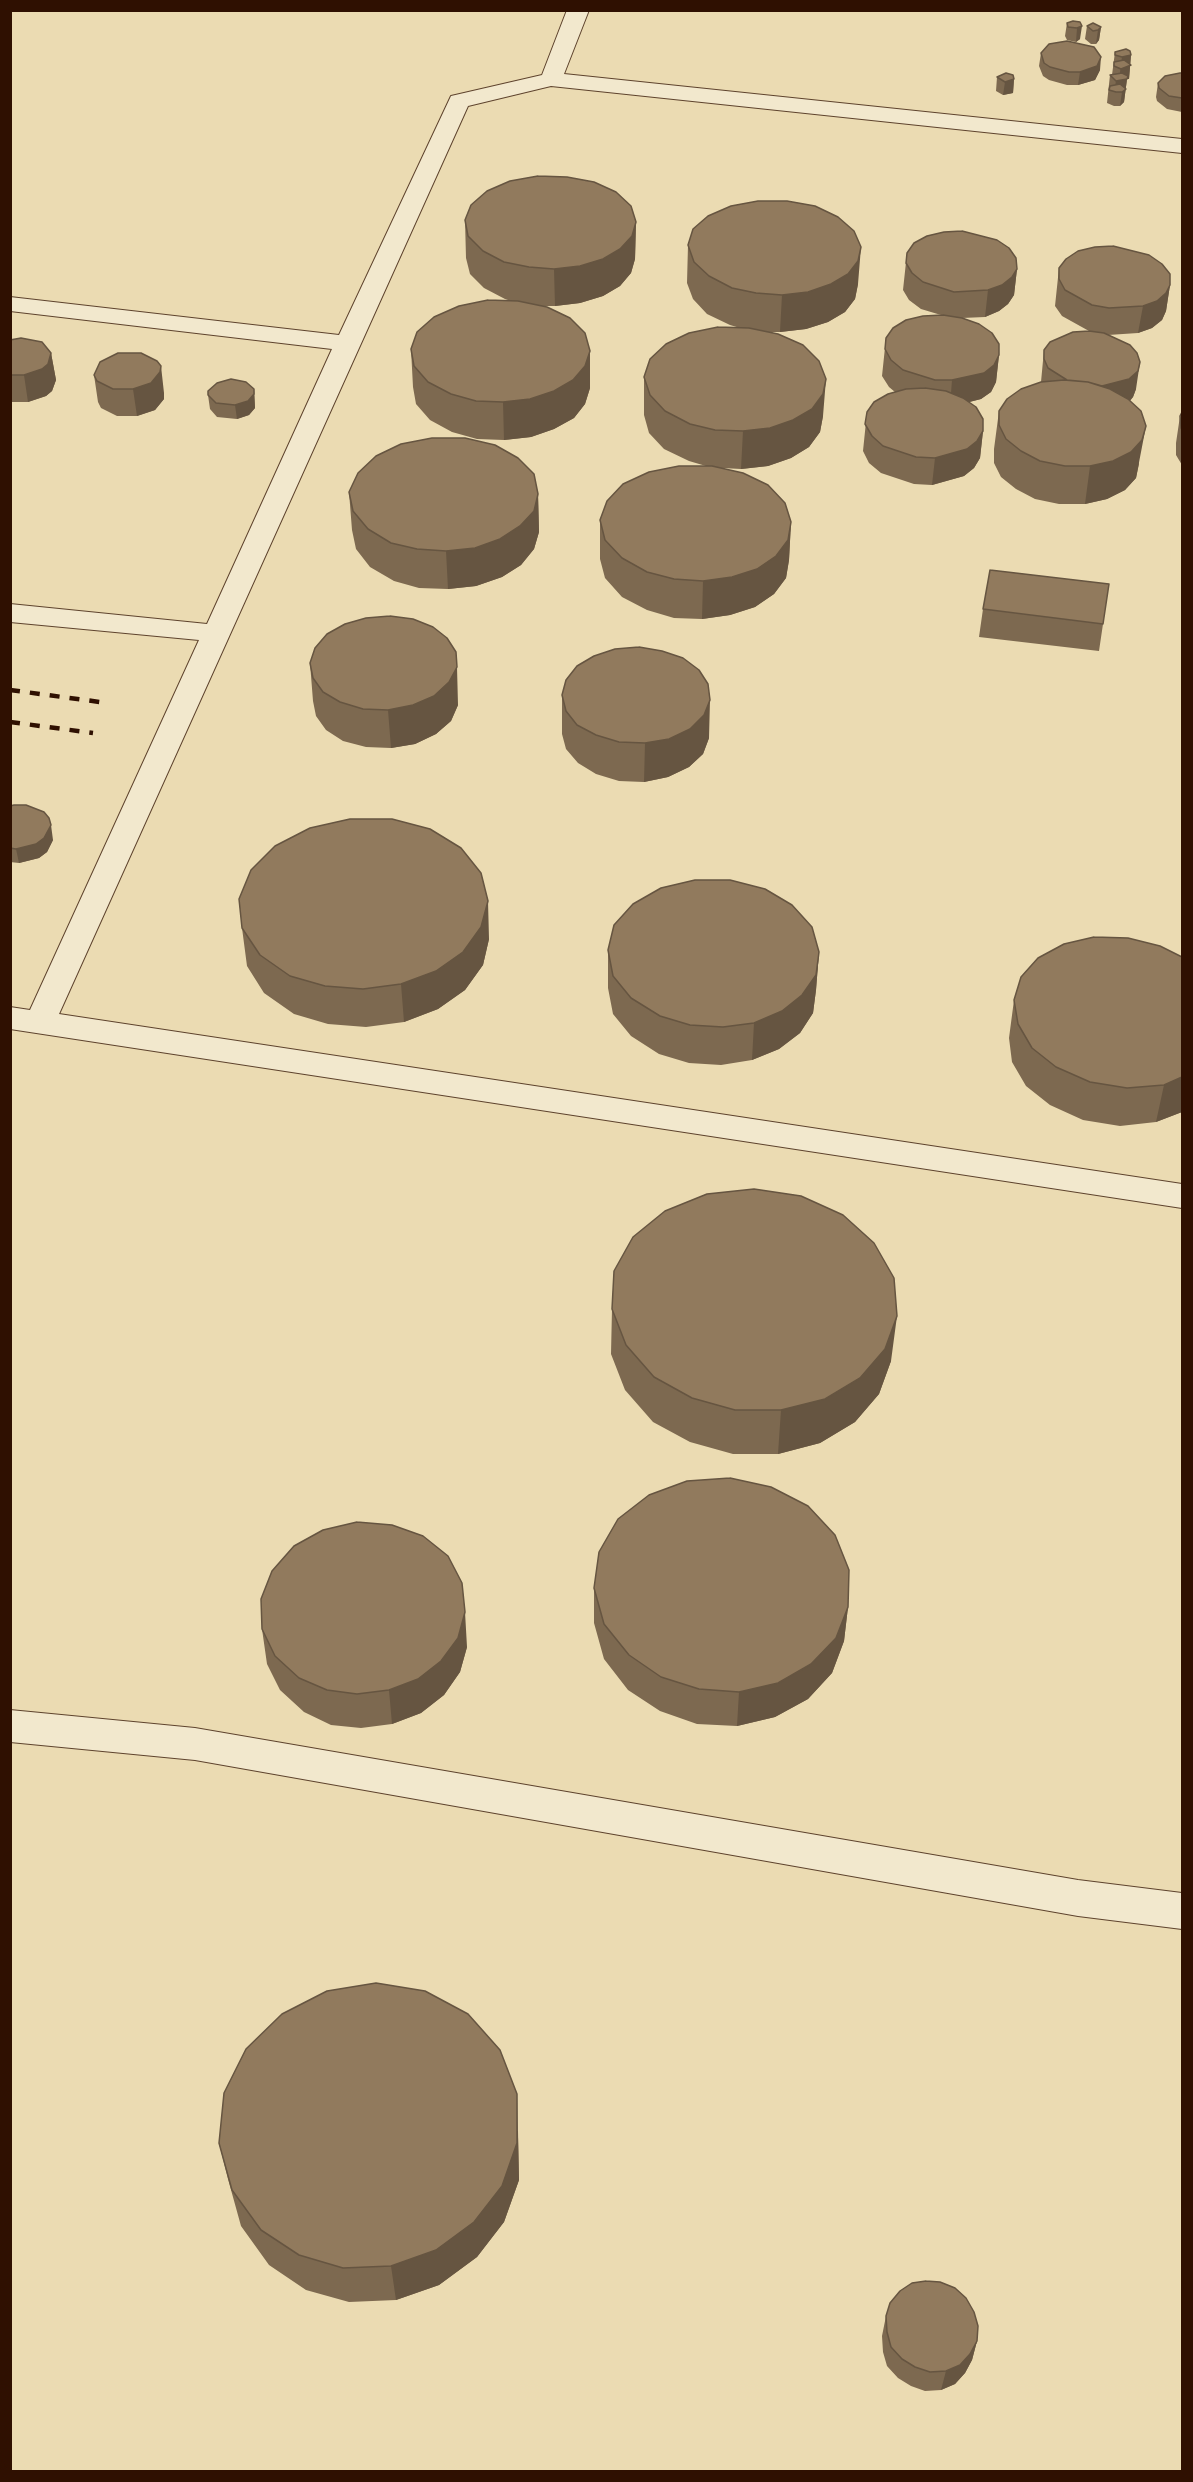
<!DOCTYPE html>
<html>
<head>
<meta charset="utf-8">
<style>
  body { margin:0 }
  #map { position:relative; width:1193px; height:2482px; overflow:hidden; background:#ebdbb2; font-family:Vollkorn,serif }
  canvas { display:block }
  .frame { position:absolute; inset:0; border:12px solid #2f1001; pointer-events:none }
</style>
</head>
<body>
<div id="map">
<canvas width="1193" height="2482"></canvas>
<div class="frame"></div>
</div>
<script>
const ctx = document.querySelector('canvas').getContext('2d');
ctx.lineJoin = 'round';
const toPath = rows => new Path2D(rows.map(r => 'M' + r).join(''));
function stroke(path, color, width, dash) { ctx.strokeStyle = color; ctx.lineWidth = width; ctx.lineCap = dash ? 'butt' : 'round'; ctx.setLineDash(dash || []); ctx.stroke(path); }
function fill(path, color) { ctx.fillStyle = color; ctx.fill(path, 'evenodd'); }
const minor = toPath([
  [567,10,589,10,564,74,1182,139,1182,153,551,86,468,106,59,1014,1182,1184,1182,1208,10,1029,10,1007,30,1010,199,640,10,622,10,604,207,624,332,349,10,311,10,297,339,335,451,96,542,75,567,10],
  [10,1710,195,1728,1078,1880,1182,1893,1182,1929,1078,1916,195,1760,10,1742,10,1710]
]);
const rail = toPath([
  [10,690,100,702],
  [10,722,93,733]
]);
const wall = toPath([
  [1080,22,1080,39,1076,42,1067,40,1065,36,1067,23],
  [1087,26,1101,27,1099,40,1096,44,1091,44,1085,39],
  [1115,52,1131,55,1129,79,1127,79,1124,102,1120,106,1114,106,1107,103,1110,75,1112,75],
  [1041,53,1100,70,1095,80,1078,85,1067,85,1049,80,1043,76,1039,66],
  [1182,73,1182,112,1167,109,1157,101,1156,97,1158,83],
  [997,77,1014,79,1013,93,1003,95,996,91],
  [465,220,636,222,635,259,631,273,620,286,603,296,580,303,555,306,542,306,590,351,590,388,585,404,574,418,554,429,531,437,504,440,477,439,452,432,430,420,416,404,413,387,411,349,511,301,505,299,484,288,470,274,466,258],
  [688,245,858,284,855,299,845,312,828,322,806,329,780,332,768,332,823,416,820,432,809,447,791,458,768,466,741,469,722,468,791,522,789,560,786,578,774,594,755,607,730,615,702,619,674,618,647,610,622,597,605,578,600,559,600,520,706,466,689,461,664,449,649,433,644,415,644,377,740,328,730,325,707,314,693,299,687,283],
  [907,253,1017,269,1014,295,1008,304,999,311,985,317,962,318,999,355,996,382,991,392,981,399,969,402,983,431,980,458,974,468,964,476,932,485,914,484,881,473,869,463,863,451,867,412,895,392,889,387,882,376,886,338,941,315,921,309,909,300,903,290],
  [1059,268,1170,285,1166,311,1162,320,1152,328,1138,333,1108,335,1136,389,1133,397,1130,401,1139,464,1136,478,1125,490,1107,499,1085,504,1059,504,1035,499,1016,489,1001,477,994,463,994,449,999,411,1041,382,1044,350,1089,331,1062,316,1055,306],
  [10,340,51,353,56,380,52,391,46,396,28,402,10,402],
  [94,375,164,393,164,399,155,410,137,416,117,416,101,408,98,402],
  [254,389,255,408,249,415,237,419,217,417,210,409,208,395],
  [1182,412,1182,465,1176,455,1176,443,1180,416],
  [349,492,538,494,539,532,534,549,521,565,502,577,476,586,448,589,419,588,394,581,370,567,356,549,352,530],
  [983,609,1103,624,1099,651,979,637],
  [310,663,458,705,451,721,436,734,415,744,391,748,366,747,343,741,326,730,316,716,313,701],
  [562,695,709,738,703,754,689,767,668,777,644,782,619,781,596,774,578,763,566,749,562,734],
  [10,806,53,840,47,852,39,858,19,863,10,862],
  [242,928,489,939,483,965,465,990,438,1009,404,1022,366,1027,328,1024,294,1014,264,993,247,966],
  [1094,937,1182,1112,1156,1122,1120,1126,1083,1120,1050,1105,1026,1086,1012,1062,1009,1038,1014,1000],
  [608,950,819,952,816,990,813,1013,800,1033,779,1049,752,1060,721,1065,689,1063,659,1054,631,1036,613,1014,608,988],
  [612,1309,891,1361,879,1394,855,1422,820,1443,778,1454,733,1454,690,1442,653,1422,625,1390,611,1354],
  [594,1588,848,1607,844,1641,832,1673,808,1699,775,1717,737,1726,697,1724,660,1711,628,1690,604,1659,594,1623],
  [262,1629,467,1647,460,1672,444,1695,421,1713,392,1724,361,1728,331,1725,304,1712,280,1690,267,1664],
  [518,2131,519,2180,504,2222,477,2257,439,2285,396,2300,349,2302,306,2290,269,2265,241,2226,228,2179,219,2143],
  [886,2316,977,2341,972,2360,965,2373,955,2384,941,2390,925,2391,911,2386,898,2378,887,2366,883,2352,882,2336]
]);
const shadedWall = toPath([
  [1082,26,1080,39,1076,42,1077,28],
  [1101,27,1099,40,1096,44,1098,30],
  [1131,55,1129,79,1127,79,1124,102,1120,106,1122,92,1114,92,1116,81,1119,80,1122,57],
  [1101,57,1100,70,1095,80,1078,85,1080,72],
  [1014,79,1013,93,1003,95,1005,82],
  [636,222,635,259,631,273,620,286,603,296,580,303,555,306,554,269],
  [861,247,858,284,855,299,845,312,828,322,806,329,780,332,782,295],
  [1017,269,1014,295,1008,304,999,311,985,317,988,290],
  [1170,285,1166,311,1162,320,1152,328,1138,333,1143,306],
  [590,351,590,388,585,404,574,418,554,429,531,437,504,440,503,402],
  [51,353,56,380,52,391,46,396,28,402,24,375],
  [999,355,996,382,991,392,981,399,950,407,952,380],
  [1140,362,1136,389,1133,397,1125,406,1102,386],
  [161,366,164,393,164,399,155,410,137,416,133,389],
  [826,379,823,416,820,432,809,447,791,458,768,466,741,469,743,431],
  [254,389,255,408,249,415,237,419,235,405],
  [1146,426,1136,478,1125,490,1107,499,1085,504,1090,466],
  [983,431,980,458,974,468,964,476,932,485,935,458],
  [538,494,539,532,534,549,521,565,502,577,476,586,448,589,446,551],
  [791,522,789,560,786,578,774,594,755,607,730,615,702,619,703,581],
  [457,667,458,705,451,721,436,734,415,744,391,748,388,710],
  [710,700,709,738,703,754,689,767,668,777,644,782,645,743],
  [51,825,53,840,47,852,39,858,19,863,16,849],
  [488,901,489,939,483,965,465,990,438,1009,404,1022,401,984],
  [819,952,816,990,813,1013,800,1033,779,1049,752,1060,754,1023],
  [1182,1077,1182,1112,1156,1122,1164,1085],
  [897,1316,891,1361,879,1394,855,1422,820,1443,778,1454,781,1410],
  [848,1607,844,1641,832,1673,808,1699,775,1717,737,1726,739,1692],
  [465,1612,467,1647,460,1672,444,1695,421,1713,392,1724,389,1690],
  [517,2094,519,2180,504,2222,477,2257,439,2285,396,2300,391,2266],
  [977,2341,972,2360,965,2373,955,2384,941,2390,946,2371]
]);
const building = toPath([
  [1073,21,1080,22,1082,26,1077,28,1068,27,1067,23,1073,21],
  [1093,23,1101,27,1098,30,1093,31,1087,26,1093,23],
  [1067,41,1094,47,1101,57,1097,66,1080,72,1069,72,1050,67,1044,63,1041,53,1049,44,1067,41],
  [1126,49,1130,51,1131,55,1122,57,1115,55,1115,52,1126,49],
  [1124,60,1131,65,1121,69,1114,66,1114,62,1124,60],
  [1006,73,1013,75,1014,79,1005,82,997,77,1006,73],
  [1122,73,1128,76,1127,79,1116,81,1110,75,1122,73],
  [1180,73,1182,73,1182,98,1169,96,1159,88,1158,83,1165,76,1180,73],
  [1120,84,1126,89,1122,92,1116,92,1109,90,1110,86,1120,84],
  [538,176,567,177,594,182,616,192,631,206,636,222,632,236,620,249,603,259,580,266,554,269,529,267,504,262,483,251,468,236,465,220,471,205,487,191,510,181,538,176],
  [758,201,787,201,815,206,838,217,854,231,861,247,858,261,848,274,831,284,808,292,782,295,756,293,732,288,709,276,694,262,688,245,693,229,708,216,731,206,758,201],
  [962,231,997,240,1009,248,1016,258,1017,269,1012,277,1002,285,988,290,954,292,923,282,912,273,906,263,907,253,914,243,927,236,944,232,962,231],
  [1113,246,1149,255,1162,264,1170,274,1170,285,1166,293,1157,301,1143,306,1109,308,1092,305,1065,290,1059,279,1059,268,1066,259,1078,251,1095,247,1113,246],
  [488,300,518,301,547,307,570,318,585,333,590,351,585,366,573,380,554,391,530,399,503,402,476,401,451,394,428,382,414,366,411,349,417,332,434,317,459,306,488,300],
  [943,315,962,318,979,324,992,333,999,344,999,355,994,365,984,373,952,380,935,380,903,370,891,360,885,349,886,338,893,328,906,320,923,316,943,315],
  [718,327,749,328,778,334,803,345,819,361,826,379,823,394,812,409,793,420,770,428,743,431,715,430,690,424,665,411,650,395,644,377,650,359,666,344,689,333,718,327],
  [1089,331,1104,333,1130,345,1137,353,1140,362,1138,371,1129,379,1102,386,1088,382,1067,380,1048,368,1044,359,1044,350,1050,342,1073,332,1089,331],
  [21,338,42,342,51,353,48,364,42,369,24,375,10,375,10,340,21,338],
  [118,353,141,353,157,361,161,366,160,372,151,383,133,389,113,389,97,381,94,375,100,362,118,353],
  [231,379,246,382,254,389,254,394,248,401,235,405,216,403,208,395,208,391,217,383,231,379],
  [1064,380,1088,382,1110,389,1128,399,1141,411,1146,426,1142,440,1131,452,1113,461,1090,466,1065,466,1040,461,1021,451,1006,439,999,425,999,411,1007,399,1021,389,1041,382,1064,380],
  [925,388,946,391,963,398,976,407,983,419,983,431,977,441,967,449,935,458,916,457,883,446,872,436,865,424,867,412,874,402,888,394,906,389,925,388],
  [1182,412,1182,430,1181,428,1180,416,1182,412],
  [432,438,465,438,495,445,518,458,534,474,538,494,534,511,520,526,500,539,475,548,446,551,417,549,391,543,368,529,353,511,349,492,358,473,376,456,401,444,432,438],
  [679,466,712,466,743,473,768,485,785,503,791,522,788,540,776,556,757,569,732,577,703,581,674,579,647,572,622,558,605,540,600,520,607,501,623,484,649,472,679,466],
  [990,570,1109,584,1103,624,983,609,990,570],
  [390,616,413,619,433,627,447,638,456,652,457,667,449,682,434,696,413,705,388,710,363,709,340,702,323,692,313,678,310,663,315,648,327,634,345,624,366,618,390,616],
  [639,647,662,651,683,658,699,670,708,684,710,700,704,715,690,729,669,739,645,743,619,742,596,735,577,725,566,711,562,695,566,680,577,666,594,656,615,649,639,647],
  [14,805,26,805,44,812,49,818,51,825,44,838,36,844,16,849,10,848,10,806,14,805],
  [350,819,392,819,430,829,461,848,481,873,488,901,481,927,463,952,436,971,401,984,363,989,325,986,290,976,260,955,242,928,239,899,251,870,275,846,310,828,350,819],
  [695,880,730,880,765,889,792,905,812,927,819,952,816,975,802,995,782,1011,754,1023,723,1027,690,1025,660,1016,631,998,613,976,608,950,614,925,633,904,661,888,695,880],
  [1094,937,1128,938,1160,946,1182,957,1182,1077,1164,1085,1127,1088,1090,1082,1056,1067,1032,1048,1018,1024,1014,1000,1021,977,1038,958,1064,944,1094,937],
  [754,1189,801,1196,843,1215,874,1243,894,1278,897,1316,885,1349,860,1378,825,1399,781,1410,735,1410,692,1398,654,1377,626,1345,612,1309,614,1271,633,1237,665,1211,707,1194,754,1189],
  [730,1478,771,1487,808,1506,835,1535,849,1570,848,1607,836,1638,811,1664,778,1683,739,1692,699,1689,661,1677,629,1655,604,1624,594,1588,599,1552,618,1519,649,1495,687,1481,730,1478],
  [357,1522,392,1525,423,1536,448,1556,462,1583,465,1612,458,1638,441,1661,418,1679,389,1690,357,1694,327,1690,299,1678,275,1656,262,1629,261,1599,272,1571,294,1546,323,1530,357,1522],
  [376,1983,425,1991,468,2014,500,2050,517,2094,517,2143,502,2186,474,2222,436,2250,391,2266,343,2268,299,2255,261,2230,232,2190,219,2143,224,2093,246,2049,282,2014,327,1991,376,1983],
  [926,2281,940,2282,955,2288,966,2298,974,2312,978,2326,977,2341,970,2354,960,2365,946,2371,930,2372,915,2367,902,2359,891,2347,887,2332,886,2316,890,2303,900,2291,912,2283,926,2281]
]);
stroke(minor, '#5e432d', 2);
fill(minor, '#f2e8cd');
stroke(rail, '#2f1001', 4.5, [10, 10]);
fill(wall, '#7d6950');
fill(shadedWall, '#665541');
fill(building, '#917a5d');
stroke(building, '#665541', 1.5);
</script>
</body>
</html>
